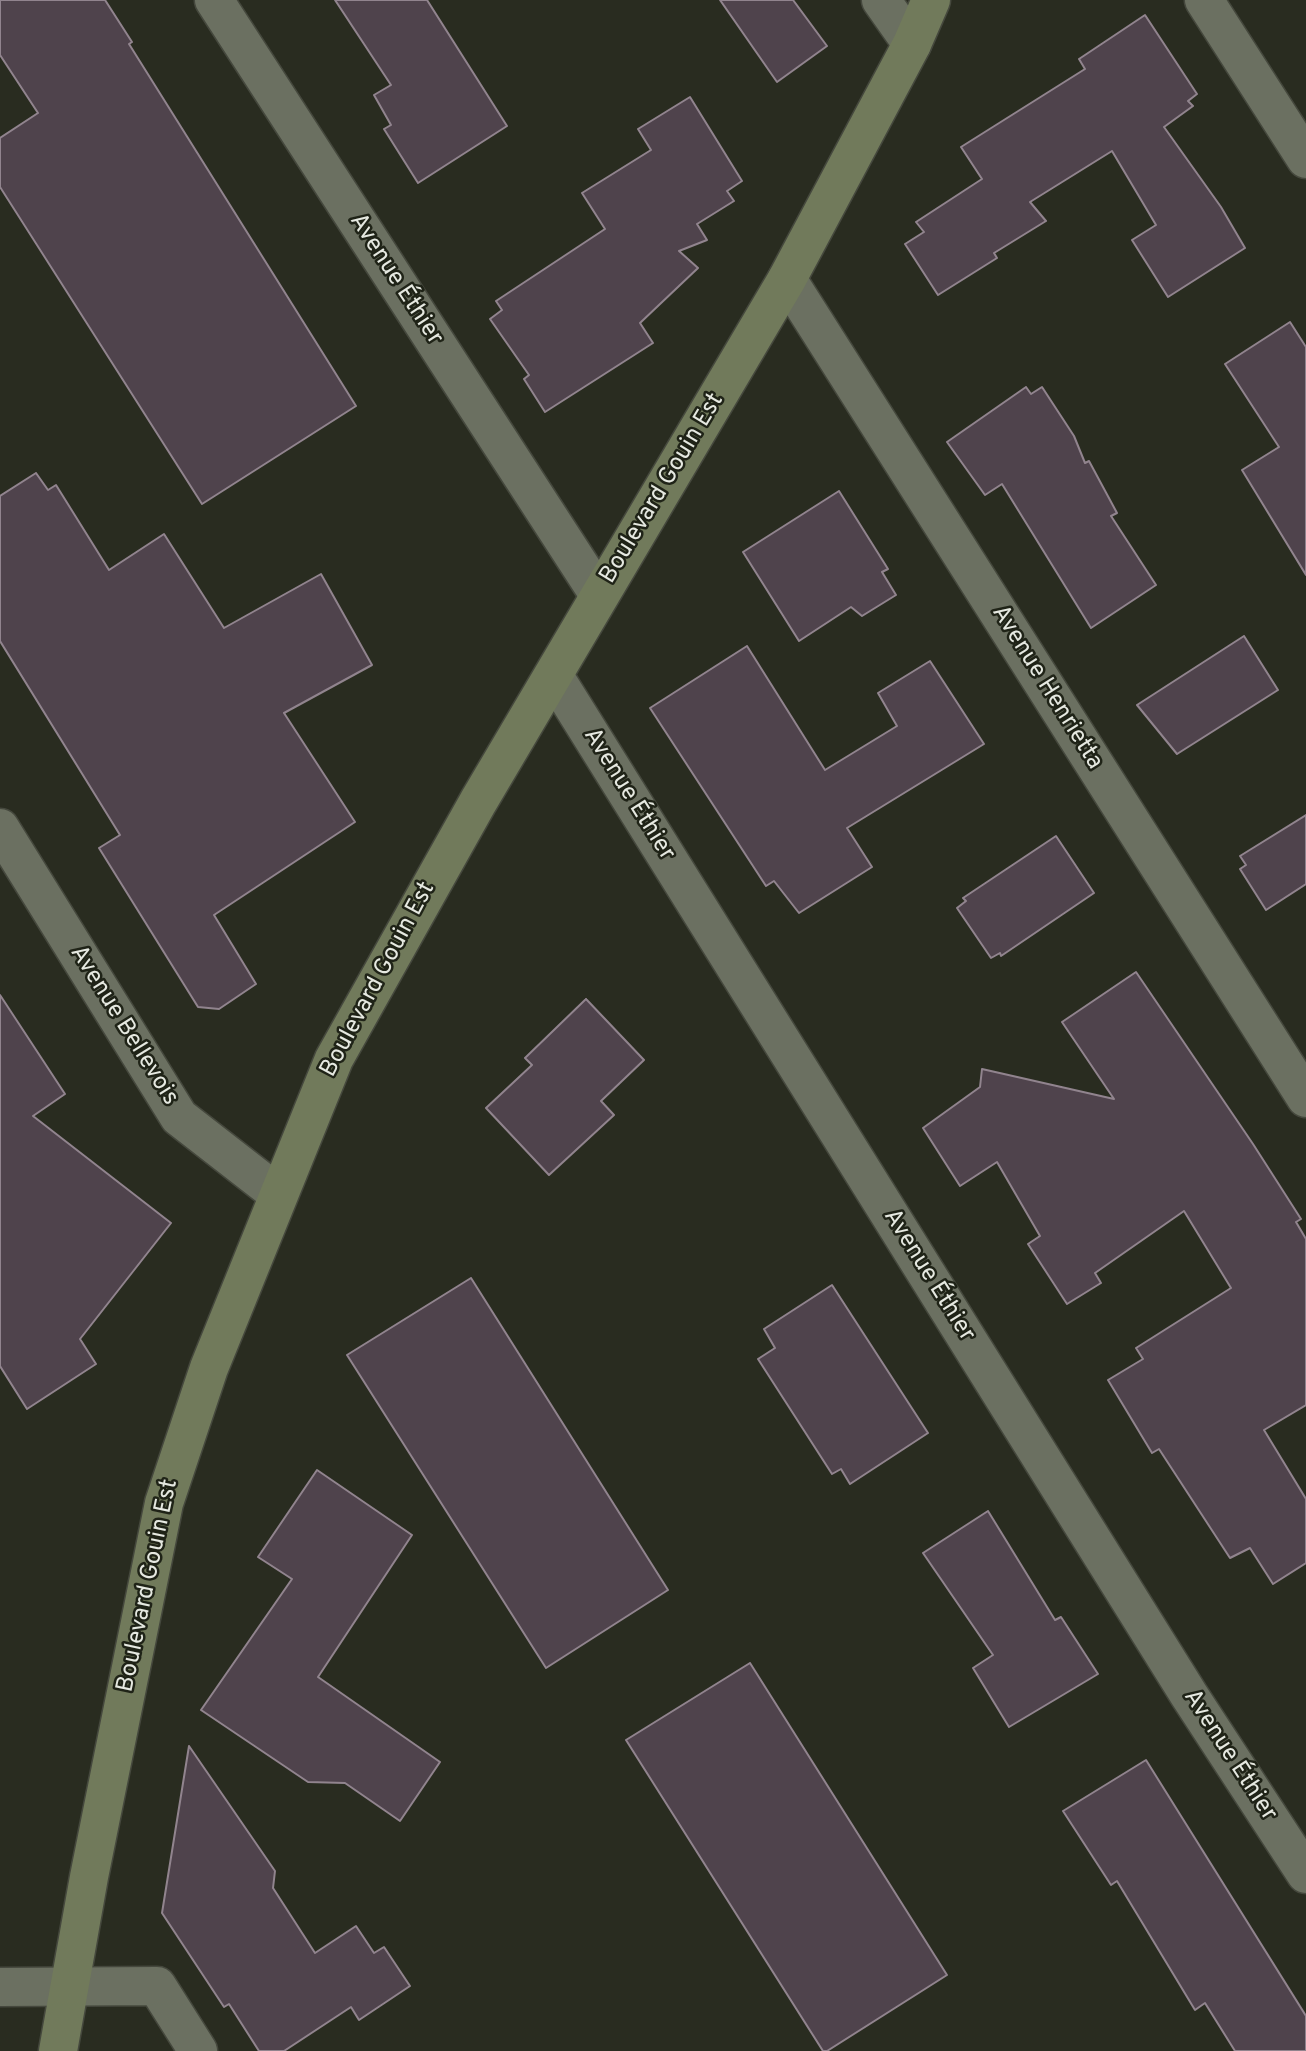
<!DOCTYPE html>
<html>
<head>
<meta charset="utf-8">
<style>
  body { margin:0 }
  canvas { display:block; background:#292c20 }
</style>
</head>
<body>
<canvas width="1306" height="2051"></canvas>
<script>
const ctx = document.querySelector('canvas').getContext('2d');
ctx.lineJoin = 'round';
function fill(path, color) { ctx.fillStyle = color; ctx.fill(path, 'evenodd'); }
const toPath = rows => new Path2D(rows.map(r => 'M' + r).join(''));
function stroke(path, color, width, dash) { ctx.strokeStyle = color; ctx.lineWidth = width; ctx.lineCap = dash ? 'butt' : 'round'; ctx.setLineDash(dash || []); ctx.stroke(path); }
function drawText(font, color, halo, rows, align = 'center') {
  ctx.font = font + ' Overpass,sans-serif'; ctx.lineWidth = 5; ctx.setLineDash([]); ctx.textBaseline = 'middle'; ctx.strokeStyle = halo; ctx.fillStyle = color; for (const [text, x, y, turn = 0] of rows) {
    ctx.save(); ctx.translate(x, y); ctx.rotate((+turn || 0) * Math.PI / 180); ctx.textAlign = isNaN(turn) ? turn : align; if (halo) ctx.strokeText(text, 0, 0); ctx.fillText(text, 0, 0); ctx.restore();
  }
}
const building = toPath([
  [0,0,105,0,132,42,129,44,356,406,202,504,0,187,0,138,38,113,0,55,0,0],
  [335,0,427,0,507,126,418,183,384,129,391,125,374,95,391,85,335,0],
  [720,0,793,0,827,46,777,82,720,0],
  [1145,15,1197,94,1188,101,1193,106,1164,127,1221,207,1245,248,1168,297,1132,240,1156,225,1112,151,1030,202,1046,221,994,253,997,258,938,295,905,244,924,232,916,222,982,179,961,147,1085,69,1079,59,1145,15],
  [690,97,742,181,727,191,734,201,697,224,707,240,679,251,698,268,640,323,653,343,545,412,524,379,529,375,490,319,502,310,496,301,605,229,582,193,651,150,638,129,690,97],
  [1290,322,1306,347,1306,575,1242,470,1279,447,1225,364,1290,322],
  [1026,387,1031,394,1042,387,1074,436,1085,463,1089,461,1117,513,1111,516,1156,585,1091,628,1002,484,985,495,947,442,1026,387],
  [36,473,48,490,56,485,109,570,164,534,224,628,321,574,372,665,284,713,355,822,214,915,256,984,219,1009,198,1007,99,848,120,835,0,641,0,496,36,473],
  [839,491,888,569,882,572,896,595,862,616,851,607,799,641,743,552,839,491],
  [1244,636,1278,690,1177,754,1137,705,1244,636],
  [747,646,825,770,897,726,878,693,930,661,984,744,847,828,872,867,799,913,774,881,766,886,650,708,747,646],
  [1306,815,1306,884,1266,910,1240,869,1246,865,1240,856,1306,815],
  [1056,836,1094,893,1001,956,1000,953,991,958,957,908,966,901,963,898,1056,836],
  [1136,972,1253,1144,1301,1219,1296,1222,1306,1239,1306,1405,1264,1430,1306,1499,1306,1563,1273,1584,1250,1548,1230,1558,1159,1449,1152,1453,1108,1380,1143,1359,1136,1348,1231,1288,1184,1211,1095,1273,1101,1283,1067,1304,1028,1244,1040,1236,997,1162,960,1186,923,1128,980,1087,982,1069,1114,1099,1062,1022,1136,972],
  [0,995,65,1094,33,1116,171,1223,80,1339,96,1364,27,1409,0,1366,0,995],
  [586,999,644,1060,601,1101,614,1115,549,1175,486,1108,532,1065,525,1058,586,999],
  [471,1278,668,1590,546,1668,347,1355,471,1278],
  [832,1285,928,1433,850,1484,841,1469,832,1474,758,1359,775,1348,764,1329,832,1285],
  [317,1470,412,1535,318,1677,440,1762,400,1821,345,1783,308,1782,201,1710,292,1579,258,1557,317,1470],
  [988,1511,1055,1620,1061,1617,1098,1674,1009,1727,973,1668,993,1655,923,1553,988,1511],
  [750,1663,947,1975,827,2051,823,2051,626,1740,750,1663],
  [189,1746,275,1871,273,1888,315,1953,356,1926,374,1953,384,1947,410,1986,359,2020,351,2007,284,2051,259,2051,229,2004,224,2007,162,1913,189,1746],
  [1146,1760,1306,2016,1306,2051,1235,2051,1205,2003,1195,2010,1117,1881,1111,1885,1063,1811,1146,1760]
]);
const street = toPath([
  [214,0,599,595],
  [881,0,912,44],
  [1204,0,1306,159],
  [787,279,1306,1098],
  [554,676,1189,1695,1306,1874],
  [0,828,179,1117,278,1194],
  [0,1987,157,1986,198,2051]
]);
const secondary = toPath([
  [58,2051,89,1877,164,1503,209,1368,334,1059,478,802,787,279,912,44,931,0]
]);
const streetNames = [
  ["Avenue Éthier",395,280,57],
  ["Boulevard Gouin Est",663,489,-59],
  ["Avenue Henrietta",1046,688,58],
  ["Avenue Éthier",628,795,58],
  ["Boulevard Gouin Est",379,980,-62],
  ["Avenue Bellevois",123,1026,58],
  ["Avenue Éthier",928,1276,58],
  ["Boulevard Gouin Est",149,1586,-78],
  ["Avenue Éthier",1229,1756,57]
];
fill(building, '#4f434c');
stroke(building, '#91848e', 2);
stroke(street, '#45483d', 41);
stroke(secondary, '#45483d', 41);
stroke(street, '#6b7061', 38);
stroke(secondary, '#717a5b', 38);
drawText('24px', '#e6e9e1', '#1f2317', streetNames);
</script>
</body>
</html>
